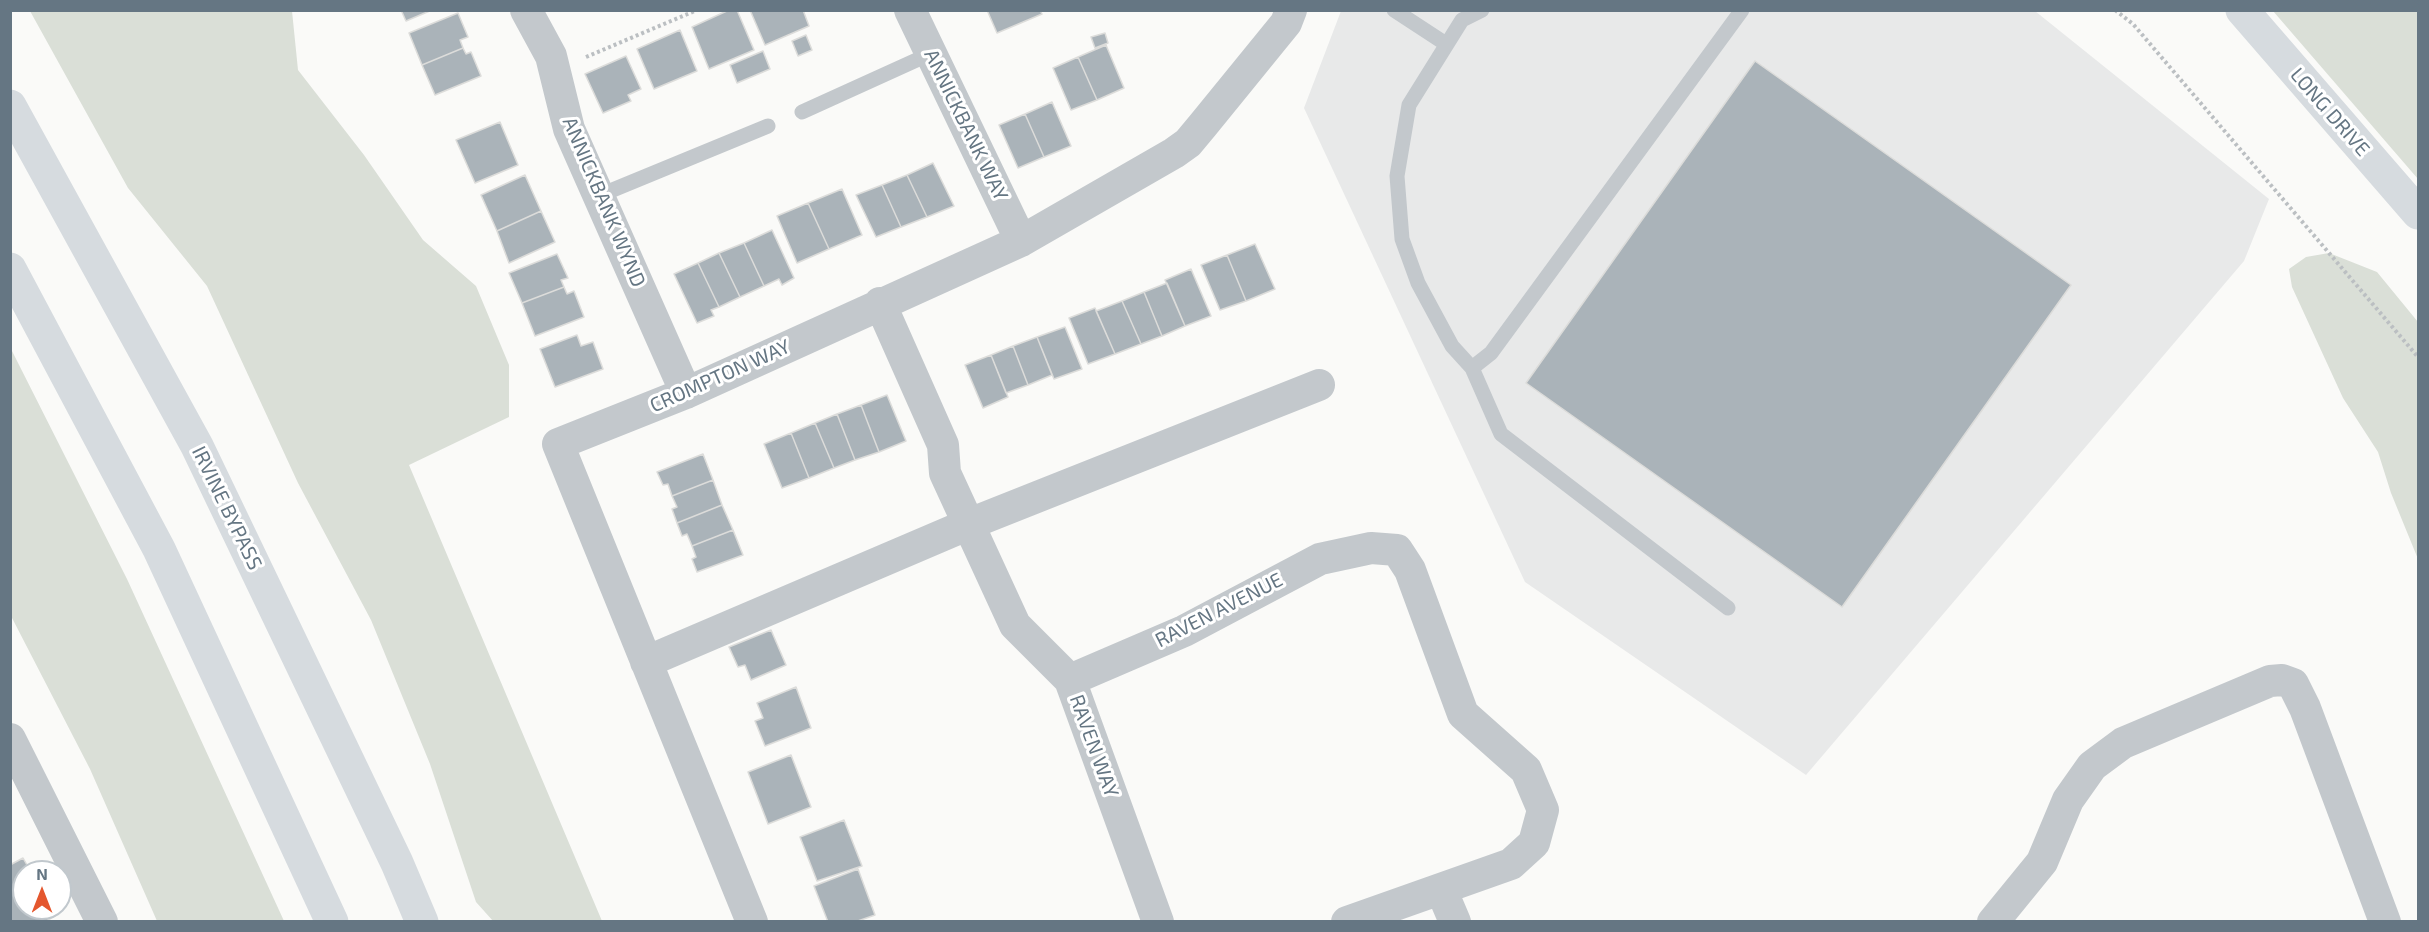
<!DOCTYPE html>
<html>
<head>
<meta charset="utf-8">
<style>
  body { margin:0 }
  #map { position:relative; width:2429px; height:932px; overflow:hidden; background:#fafaf8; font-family:"Exo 2",sans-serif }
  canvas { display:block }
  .frame { position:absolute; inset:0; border:12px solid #657683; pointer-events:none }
  .north { position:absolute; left:12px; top:860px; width:60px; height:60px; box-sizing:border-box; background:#fff; border:2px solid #c1c8cd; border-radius:50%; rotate:0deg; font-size:16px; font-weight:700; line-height:24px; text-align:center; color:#657683 }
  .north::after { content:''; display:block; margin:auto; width:21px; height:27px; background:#e4572e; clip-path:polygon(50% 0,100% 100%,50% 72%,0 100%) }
</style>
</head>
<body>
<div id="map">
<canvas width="2429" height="932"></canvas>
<div class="frame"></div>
<div class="north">N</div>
</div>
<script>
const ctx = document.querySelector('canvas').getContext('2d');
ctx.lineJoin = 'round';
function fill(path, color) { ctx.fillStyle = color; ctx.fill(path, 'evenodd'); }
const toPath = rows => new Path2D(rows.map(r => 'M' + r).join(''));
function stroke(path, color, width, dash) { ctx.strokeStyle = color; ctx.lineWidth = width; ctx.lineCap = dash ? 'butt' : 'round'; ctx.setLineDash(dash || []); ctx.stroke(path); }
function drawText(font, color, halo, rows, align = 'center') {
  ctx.font = font + ' "Exo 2",sans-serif'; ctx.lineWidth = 6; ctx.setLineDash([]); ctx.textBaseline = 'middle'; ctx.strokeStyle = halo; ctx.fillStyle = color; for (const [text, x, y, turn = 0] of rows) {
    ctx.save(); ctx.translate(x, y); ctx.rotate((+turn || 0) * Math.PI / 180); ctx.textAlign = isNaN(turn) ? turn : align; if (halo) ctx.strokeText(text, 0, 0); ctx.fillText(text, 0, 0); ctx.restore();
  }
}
const built = toPath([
  [1341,11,2035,11,2269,199,2244,261,1806,775,1525,582,1304,108]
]);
const green = toPath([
  [30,11,292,11,298,70,364,155,423,240,476,286,509,365,509,417,409,465,602,921,493,921,476,902,430,764,371,620,298,483,207,286,128,188],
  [2273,11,2418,11,2418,179],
  [2329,253,2377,272,2418,322,2418,559,2391,493,2378,452,2343,398,2292,287,2289,269,2306,257],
  [11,349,127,579,284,921,157,921,90,769,11,616]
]);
const building = toPath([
  [401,10,432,10,406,21,401,10],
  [729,10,737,10,754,50,709,69,692,27,729,10],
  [750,10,803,10,809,26,765,45,750,10],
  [987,10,1040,10,1042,14,997,33,987,10],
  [458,13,468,37,460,40,463,48,422,65,409,33,458,13],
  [680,30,697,71,654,89,637,49,680,30],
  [1105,33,1108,43,1095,48,1091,37,1105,33],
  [806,35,812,50,798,56,792,41,806,35],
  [1106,45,1124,88,1097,100,1078,57,1106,45],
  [463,48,466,54,471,52,481,76,435,95,422,65,463,48],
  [763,51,770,69,737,83,730,65,763,51],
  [626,56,641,89,628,95,631,101,603,113,585,74,626,56],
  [1078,57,1097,100,1071,110,1053,68,1078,57],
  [1755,61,2071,285,1842,607,1526,383,1755,61],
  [1052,102,1071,146,1044,157,1025,114,1052,102],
  [1025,114,1044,157,1018,168,999,125,1025,114],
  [500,122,518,165,475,183,456,140,500,122],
  [933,163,954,206,927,217,907,175,933,163],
  [525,175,541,211,497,231,481,195,525,175],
  [907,175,927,217,901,227,882,185,907,175],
  [882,185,901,227,876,237,856,195,882,185],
  [842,189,862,235,829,249,808,203,842,189],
  [808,203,829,249,797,263,777,216,808,203],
  [541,211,555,242,509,263,497,231,541,211],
  [772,230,794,278,782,285,779,279,764,286,744,243,772,230],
  [744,243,764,286,740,297,719,253,744,243],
  [1255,244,1275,289,1246,301,1227,255,1255,244],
  [719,253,740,297,719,307,698,263,719,253],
  [557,254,568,278,561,280,564,287,522,303,509,273,557,254],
  [1227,255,1246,301,1220,310,1201,265,1227,255],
  [698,263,719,307,711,310,714,316,697,323,674,274,698,263],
  [1191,269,1211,316,1185,326,1165,280,1191,269],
  [1167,283,1185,326,1162,336,1144,292,1167,283],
  [564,287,567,294,574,291,584,317,535,336,522,303,564,287],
  [1144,292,1162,336,1141,344,1122,301,1144,292],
  [1122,301,1141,344,1115,354,1096,311,1122,301],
  [1095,308,1115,354,1088,364,1069,318,1095,308],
  [1065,327,1082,369,1054,379,1037,337,1065,327],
  [577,335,581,346,593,342,603,369,555,387,540,349,577,335],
  [1037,337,1052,375,1028,385,1013,346,1037,337],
  [1013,346,1028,385,1006,393,991,355,1013,346],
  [991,355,1008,397,983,408,965,365,991,355],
  [887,395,906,441,879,452,861,405,887,395],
  [861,405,879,452,855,460,837,414,861,405],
  [837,414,855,460,834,468,815,423,837,414],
  [815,423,834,468,809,478,791,433,815,423],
  [791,433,809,478,782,488,764,444,791,433],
  [703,454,713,480,672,496,668,484,663,485,657,472,703,454],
  [713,480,722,505,677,523,672,509,677,507,672,496,713,480],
  [722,505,733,530,692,546,687,534,682,536,677,523,722,505],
  [733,530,743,555,697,572,692,559,696,557,692,546,733,530],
  [771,630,786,665,751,680,745,665,738,667,729,647,771,630],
  [796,687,811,728,765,746,755,721,763,718,757,703,796,687],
  [791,755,811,807,768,824,748,772,791,755],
  [844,820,862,866,817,881,800,837,844,820],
  [23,858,31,872,24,872,24,908,51,908,56,915,45,922,10,922,10,865,23,858],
  [858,869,875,915,855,922,828,922,814,886,858,869]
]);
const path = toPath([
  [2115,10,2133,24,2418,357],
  [586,57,697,10]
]);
const service = toPath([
  [1394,10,1446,44],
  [1482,10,1462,20,1409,105,1397,176,1402,239,1418,283,1452,346,1472,368,1491,353,1742,10],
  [802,112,932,53],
  [598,196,768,126],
  [1472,368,1501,434,1728,608]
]);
const minor = toPath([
  [526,10,551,56,569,129,686,393],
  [910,10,1021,241],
  [880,303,943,445,945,473,1015,625,1070,680,1158,922],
  [646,662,969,524,1319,385],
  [1070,680,1184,631,1320,559,1371,548,1397,550,1410,570,1463,714,1526,770,1543,810,1534,843,1511,864,1347,922],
  [10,739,102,922],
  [1441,889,1455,922],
  [752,922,558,444,686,393,1021,241,1174,153,1188,143,1203,125,1286,23,1291,10],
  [1993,922,2042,862,2068,800,2092,766,2123,743,2270,681,2282,680,2293,684,2305,708,2385,922]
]);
const secondary = toPath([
  [2242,10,2418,213]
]);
const trunk = toPath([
  [10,106,197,446,397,863,422,922],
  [10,269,159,549,332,922]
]);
const streetNames = [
  ["LONG DRIVE",2330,112,49],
  ["ANNICKBANK WAY",966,125,64],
  ["ANNICKBANK WYND",604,202,67],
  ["CROMPTON WAY",720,376,-24],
  ["IRVINE BYPASS",227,508,64],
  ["RAVEN AVENUE",1219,610,-27],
  ["RAVEN WAY",1094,746,70]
];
fill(built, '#e8e9e9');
fill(green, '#dadfd7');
fill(building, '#aab3b9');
stroke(building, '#dcdcda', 1.5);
stroke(path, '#bbbfc2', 4, [3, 3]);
stroke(service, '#c3c8cc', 15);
stroke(minor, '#c3c8cc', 32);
stroke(secondary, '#d6dbdf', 33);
stroke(trunk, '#d6dbdf', 33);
drawText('20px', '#657683', '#fff', streetNames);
</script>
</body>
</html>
